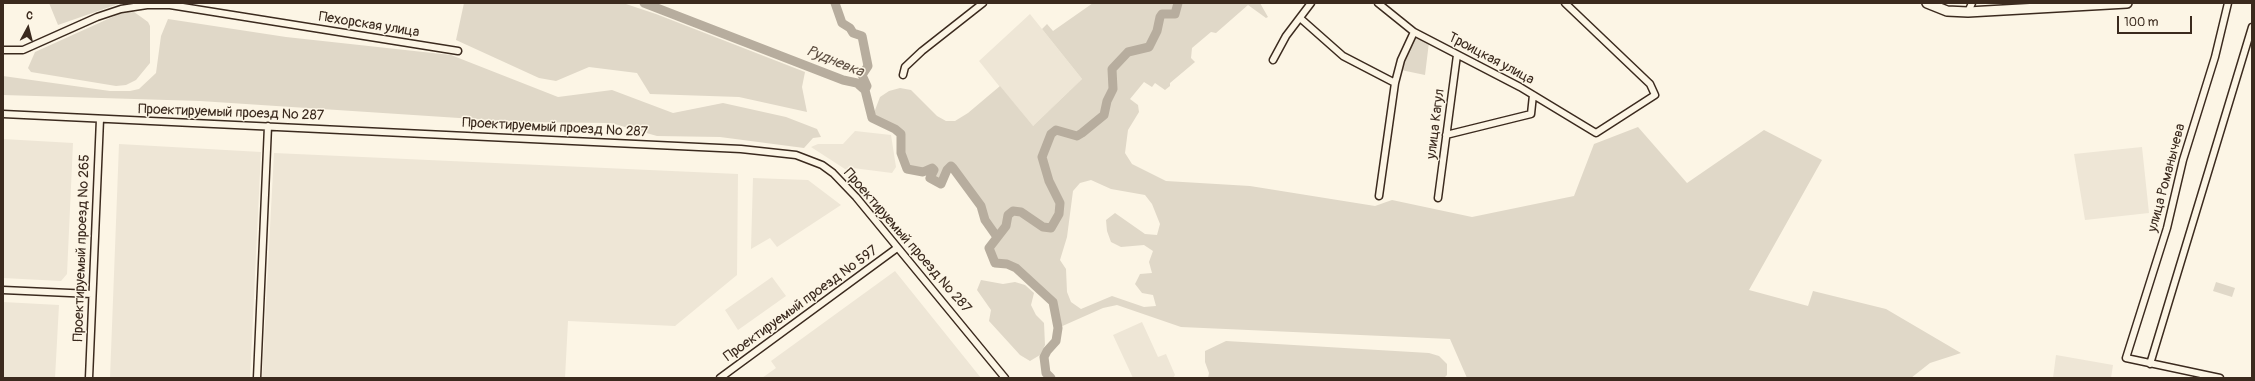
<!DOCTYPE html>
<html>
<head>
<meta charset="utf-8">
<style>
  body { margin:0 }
  #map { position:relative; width:2255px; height:381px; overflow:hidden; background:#fcf5e5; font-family:Pangolin,sans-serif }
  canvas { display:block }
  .frame { position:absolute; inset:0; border:4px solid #3b2a1e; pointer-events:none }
  .north { position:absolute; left:8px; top:8px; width:40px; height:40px; -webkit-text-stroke:3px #fcf5e5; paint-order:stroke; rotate:7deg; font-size:11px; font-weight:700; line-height:16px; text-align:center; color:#3b2a1e }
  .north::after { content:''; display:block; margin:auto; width:14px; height:18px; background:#3b2a1e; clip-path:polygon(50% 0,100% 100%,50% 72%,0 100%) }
  .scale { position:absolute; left:2117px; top:16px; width:75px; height:18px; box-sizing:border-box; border:2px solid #3b2a1e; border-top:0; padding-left:5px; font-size:12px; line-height:14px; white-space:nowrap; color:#3b2a1e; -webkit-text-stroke:3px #fcf5e5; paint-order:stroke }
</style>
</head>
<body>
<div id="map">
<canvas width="2255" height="381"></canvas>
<div class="frame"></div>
<div class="north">С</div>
<div class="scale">100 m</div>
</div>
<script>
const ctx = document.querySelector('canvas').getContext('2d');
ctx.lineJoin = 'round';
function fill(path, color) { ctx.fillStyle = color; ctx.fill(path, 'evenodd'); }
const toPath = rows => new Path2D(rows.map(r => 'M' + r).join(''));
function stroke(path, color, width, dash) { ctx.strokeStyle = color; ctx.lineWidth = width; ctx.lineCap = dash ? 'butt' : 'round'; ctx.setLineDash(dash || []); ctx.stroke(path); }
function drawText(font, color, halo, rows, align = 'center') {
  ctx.font = font + ' Pangolin,sans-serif'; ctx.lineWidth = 3; ctx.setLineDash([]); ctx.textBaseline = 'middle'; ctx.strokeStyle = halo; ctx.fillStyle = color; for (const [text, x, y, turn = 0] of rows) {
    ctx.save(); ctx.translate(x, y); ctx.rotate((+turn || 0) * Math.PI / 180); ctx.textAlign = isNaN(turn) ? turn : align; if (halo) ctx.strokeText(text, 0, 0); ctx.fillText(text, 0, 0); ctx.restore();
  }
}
const built = toPath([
  [1030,14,1082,79,1032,127,979,61],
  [855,131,891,135,896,167,892,173,853,168,848,171,811,147,818,144,843,144],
  [3,139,73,143,67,274,61,281,3,278],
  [119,144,261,152,250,378,110,378],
  [2142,147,2149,213,2085,220,2074,154],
  [274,153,738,174,737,275,675,326,568,321,565,378,262,378],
  [753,178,808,180,841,205,777,247,770,238,751,249],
  [895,271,981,378,762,378,776,368,771,361],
  [772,277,786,296,738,330,725,310],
  [3,302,59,305,55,378,3,378],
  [1142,322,1158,357,1166,354,1175,375,1173,378,1133,378,1113,335],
  [2056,355,2113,365,2111,378,2053,378]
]);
const green = toPath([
  [49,3,121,3,58,25],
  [464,3,623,3,656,14,805,72,802,87,807,112,739,97,650,94,637,73,589,67,556,81,539,78,456,40],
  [1093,3,1260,3,1268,17,1266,18,1248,5,1216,33,1211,32,1192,48,1191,58,1195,62,1170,83,1170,86,1165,90,1155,83,1152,87,1144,82,1130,99,1138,105,1139,112,1128,130,1125,153,1132,164,1166,181,1250,186,1375,206,1392,200,1472,217,1574,196,1594,144,1638,127,1687,183,1764,130,1822,160,1749,290,1808,306,1813,291,1886,309,1961,353,1930,363,1911,378,1467,378,1450,339,1181,327,1117,305,1103,308,1058,328,1053,302,1016,268,1007,264,995,263,989,248,997,237,985,220,981,206,953,168,951,166,947,170,941,184,930,178,934,170,932,168,923,172,907,169,901,153,901,134,895,129,872,118,880,97,889,91,900,88,911,90,937,116,946,121,955,121,968,113,1000,86,1033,126,1082,79,1042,29,1047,24,1053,31],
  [1091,180,1111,189,1145,195,1152,204,1160,224,1157,235,1145,234,1115,213,1106,220,1107,231,1111,242,1121,247,1144,245,1153,251,1149,262,1152,273,1140,274,1135,284,1142,293,1153,295,1156,306,1144,307,1112,296,1081,309,1071,302,1067,292,1066,269,1060,260,1067,237,1073,191,1080,183],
  [130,9,148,22,150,26,150,63,136,80,126,85,116,86,31,72,28,68,35,52],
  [168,19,286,37,451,55,558,97,612,90,673,113,723,103,786,117,817,129,821,137,813,138,804,148,720,137,657,136,611,123,520,122,200,101,3,95,3,76,110,91,130,91,139,89,156,73,161,36],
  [1415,37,1429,42,1425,75,1401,70,1413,39],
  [981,280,1003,284,1015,282,1025,285,1034,293,1031,305,1036,315,1044,323,1045,345,1040,355,1030,361,1020,355,989,321,991,310,977,290],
  [2216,282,2235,288,2232,297,2213,291],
  [1226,341,1429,353,1439,356,1447,364,1447,375,1444,378,1208,378,1209,373,1205,362,1205,351]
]);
const river = toPath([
  [644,3,843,80,857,83,865,90,872,118,895,129,901,134,901,153,907,169,923,172,932,168,934,170,930,178,941,184,947,170,951,166,953,168,981,206,985,220,997,237],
  [835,3,842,23,850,28,853,33,862,36,868,66,862,75,867,86,865,90],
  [1051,378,1046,373,1044,357,1047,351,1056,341,1058,328,1053,302,1016,268,1007,264,995,263,989,248,1006,226,1008,215,1013,211,1021,212,1043,227,1051,228,1059,214,1060,203,1049,181,1042,157,1051,134,1056,130,1077,136,1082,133,1104,115,1107,101,1113,89,1112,69,1128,52,1149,47,1157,31,1160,17,1162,14,1175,14,1178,3]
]);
const street = toPath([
  [1378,3,1414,32,1520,87,1596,133,1655,95,1650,84,1565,3],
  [1968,12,1972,3],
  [1300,18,1343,56,1395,83],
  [3,50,23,50,97,17,121,9,147,5,170,5,458,51],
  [1273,60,1286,36,1311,3],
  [903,75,905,67,922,51,983,3],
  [3,114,741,149,796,155,822,165,833,173,856,197,1005,378],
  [1446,135,1531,114,1533,95],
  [1379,196,1395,83,1401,60,1414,32],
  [1438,198,1457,55],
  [3,290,92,294],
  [2150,364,2252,27],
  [89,378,100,119],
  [257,378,268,126],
  [720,378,897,248],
  [2220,378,2126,358,2167,228,2183,160,2215,57,2228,3]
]);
const secondary = toPath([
  [1927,3,1947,11,1968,12,2127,3]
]);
const streetNames = [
  ["Пехорская улица",369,25,9],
  ["Троицкая улица",1491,59,28],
  ["Проектируемый проезд № 287",231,113,2],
  ["улица Кагул",1436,124,-83],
  ["Проектируемый проезд № 287",555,128,3],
  ["улица Романычева",2167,178,-75],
  ["Проектируемый проезд № 287",907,241,49],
  ["Проектируемый проезд № 265",82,248,-88],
  ["Проектируемый проезд № 597",801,304,-36]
];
const waterNames = [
  ["Рудневка",835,62,22]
];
fill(built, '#eee6d6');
fill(green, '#e0d8c8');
stroke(river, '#b7ad9e', 9);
stroke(street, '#3b2a1e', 9);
stroke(secondary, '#3b2a1e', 12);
stroke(street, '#fcf5e5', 6);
stroke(secondary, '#fcf5e5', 9);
drawText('14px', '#3b2a1e', '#fcf5e5', streetNames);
drawText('italic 15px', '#605144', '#fcf5e5', waterNames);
</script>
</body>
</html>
